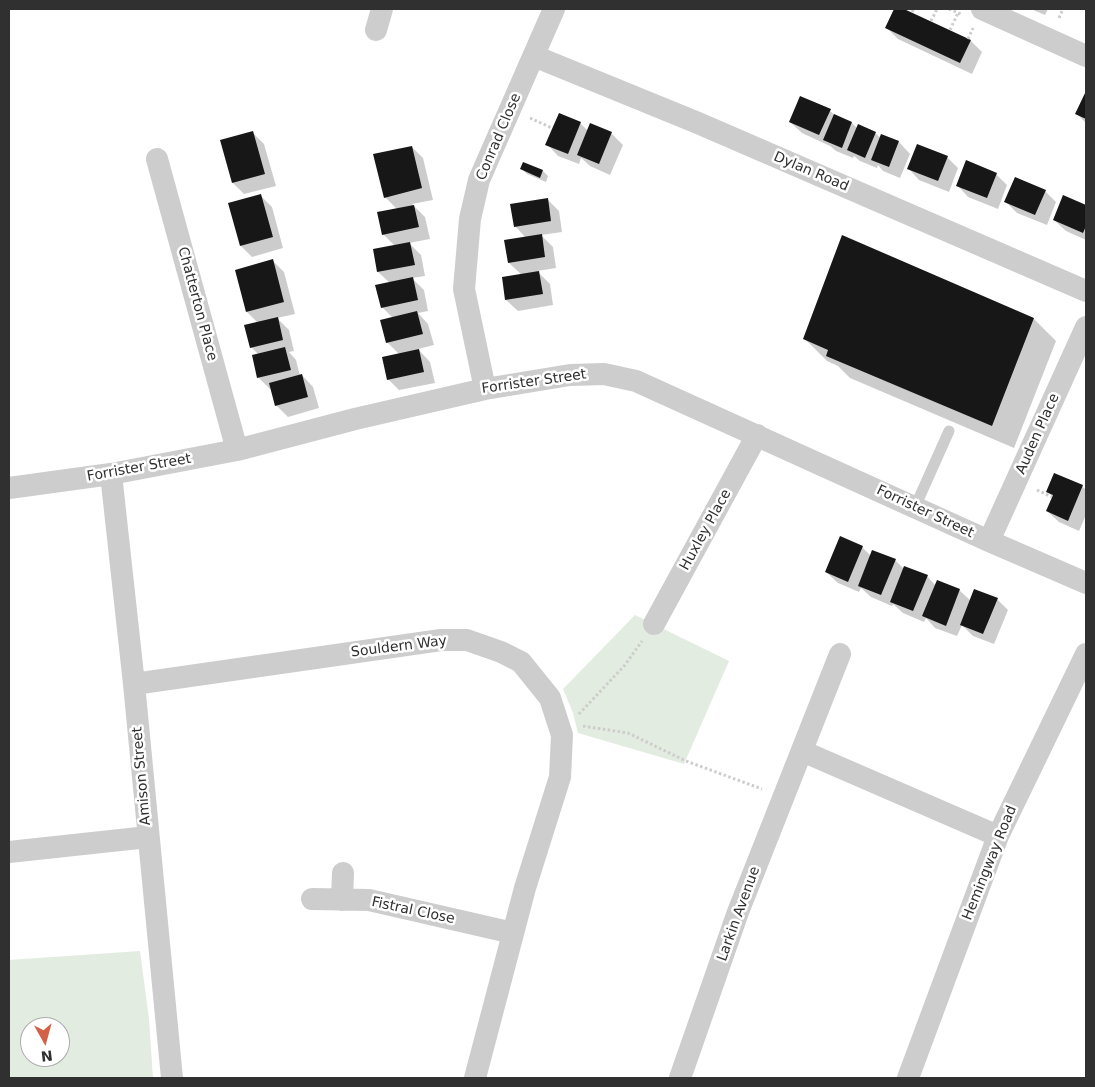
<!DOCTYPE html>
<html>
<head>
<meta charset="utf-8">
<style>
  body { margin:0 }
  #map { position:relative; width:1095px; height:1087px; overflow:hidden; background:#fff; font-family:"DejaVu Sans",sans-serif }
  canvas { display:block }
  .frame { position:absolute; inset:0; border:10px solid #303030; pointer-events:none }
  .north { position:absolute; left:20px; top:1017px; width:50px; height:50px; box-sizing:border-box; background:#fff; border:1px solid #acacac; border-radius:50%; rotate:173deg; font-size:14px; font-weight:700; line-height:20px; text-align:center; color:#303030 }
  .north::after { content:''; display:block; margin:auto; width:18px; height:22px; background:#d36147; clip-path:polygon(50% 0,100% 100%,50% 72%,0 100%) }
</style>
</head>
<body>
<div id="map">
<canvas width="1095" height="1087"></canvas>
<div class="frame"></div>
<div class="north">N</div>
</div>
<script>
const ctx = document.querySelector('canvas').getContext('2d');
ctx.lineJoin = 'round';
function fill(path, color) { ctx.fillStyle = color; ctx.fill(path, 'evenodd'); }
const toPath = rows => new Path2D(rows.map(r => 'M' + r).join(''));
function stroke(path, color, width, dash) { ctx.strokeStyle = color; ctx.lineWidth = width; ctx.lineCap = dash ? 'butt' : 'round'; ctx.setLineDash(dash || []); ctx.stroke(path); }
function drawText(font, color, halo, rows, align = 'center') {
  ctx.font = font + ' "DejaVu Sans",sans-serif'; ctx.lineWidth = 5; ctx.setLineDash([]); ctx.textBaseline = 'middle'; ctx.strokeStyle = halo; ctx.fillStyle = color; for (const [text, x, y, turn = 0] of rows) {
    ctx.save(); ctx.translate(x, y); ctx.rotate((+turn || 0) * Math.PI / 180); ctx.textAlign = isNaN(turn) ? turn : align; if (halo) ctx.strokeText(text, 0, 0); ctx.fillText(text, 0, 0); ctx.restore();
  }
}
const green = toPath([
  [635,615,729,661,684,764,578,733,573,713,563,689],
  [140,951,149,1019,153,1078,9,1078,9,960],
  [30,1027,60,1027,60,1057,30,1057]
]);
const shadow = toPath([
  [896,9,901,9,971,41,982,52,972,74,898,39,887,28],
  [1031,9,1048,9,1045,15],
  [1086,94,1086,123,1077,114],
  [830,111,836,116,852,123,857,128,875,133,881,138,882,135,899,142,910,154,900,178,883,171,878,165,877,168,860,161,854,156,853,158,836,151,830,146,802,133,790,122],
  [580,123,588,131,591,125,612,134,623,145,610,175,590,166,581,158,579,164,558,156,547,144],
  [252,132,264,144,276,186,244,194,233,183,222,141],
  [412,147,423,158,433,200,412,204,425,217,430,239,409,243,421,255,425,276,412,278,424,290,428,311,418,313,428,324,434,345,418,349,430,362,435,383,399,390,388,379,399,354,387,342,393,318,382,307,390,283,378,272,395,246,383,234,397,209,385,197],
  [947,157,958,168,949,192,919,180,908,168],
  [522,169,543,171,548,176,546,182,527,174],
  [996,174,1007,185,998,209,968,197,957,185],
  [1045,191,1056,202,1047,225,1017,213,1006,202],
  [260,195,272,207,283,248,252,257,241,246],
  [1063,197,1086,206,1086,240,1066,231,1054,220],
  [547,199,559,211,562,232,541,235,553,247,556,268,537,271,550,284,553,305,518,311,506,300,522,275,509,263,526,238,515,226],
  [273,261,284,272,295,314,277,318,289,330,294,351,289,352,296,360,300,376,302,375,313,387,319,408,288,417,276,405,272,388,270,389,258,377,259,355,251,347,258,323,247,312],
  [1034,319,1056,341,1014,448,850,378,838,366,827,361,804,338],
  [1055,475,1082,486,1086,490,1086,515,1079,531,1059,522,1047,511,1053,497,1048,492],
  [862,547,871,556,895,560,904,569,927,576,936,586,959,590,971,601,997,599,1008,610,994,644,973,636,962,625,957,636,935,628,926,618,924,622,903,613,893,604,892,606,871,597,861,588,859,592,838,583,826,572]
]);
const building = toPath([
  [894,9,904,9,971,40,960,63,885,28],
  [1086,91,1086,119,1075,114],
  [800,96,831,109,819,135,789,122],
  [559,113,581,122,568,154,545,145],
  [834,114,852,122,842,148,823,140],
  [590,123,612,132,599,164,577,155],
  [858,124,876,132,865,158,847,150],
  [253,131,265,174,232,183,220,140],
  [881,134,899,141,889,167,871,160],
  [917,144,948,156,938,181,907,169],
  [412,146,422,188,384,198,373,154],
  [966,160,997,173,987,198,956,186],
  [523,162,543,170,540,178,520,169],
  [1015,177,1046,190,1035,215,1004,202],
  [261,194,273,237,240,246,228,203],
  [1063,195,1086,205,1086,226,1083,233,1053,220],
  [548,198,551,221,514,227,510,204],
  [414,205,419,227,382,235,377,212],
  [542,234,545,257,508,263,504,240],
  [842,235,1034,318,992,426,826,356,828,350,803,339],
  [410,242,415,265,377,272,373,249],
  [273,259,284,302,246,312,235,270],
  [539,271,543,294,505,300,502,277],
  [413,277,418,300,381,308,375,285],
  [417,311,423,334,386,343,380,320],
  [278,317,283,340,250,348,244,325],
  [285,347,291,370,257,378,252,355],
  [419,349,424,372,387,380,382,357],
  [302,374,308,397,275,406,269,383],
  [1054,473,1083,485,1068,521,1046,511,1053,495,1046,492],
  [840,536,863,546,848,582,825,572],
  [872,550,896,559,881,595,858,586],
  [904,566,928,575,913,611,890,602],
  [937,580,960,589,946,626,922,616],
  [974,589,998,598,983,634,960,625]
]);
const path = toPath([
  [949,9,961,14],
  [912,12,914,9],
  [1059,18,1063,9],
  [931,21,937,9],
  [950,30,958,13],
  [968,39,973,28],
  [530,118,552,128],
  [1037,490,1052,497],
  [579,714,625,665,642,641],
  [583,726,628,733,686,761,762,789]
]);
const service = toPath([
  [915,507,949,431]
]);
const minor = toPath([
  [982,9,1086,56],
  [376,30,382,9],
  [534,56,698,123,1086,291],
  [157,159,237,450],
  [485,389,464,289,470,219,479,180,554,9],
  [111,474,134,684,172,1078],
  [9,488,111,474,237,450,355,419,485,389,570,375,604,374,636,381,989,541,1086,583],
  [989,541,1086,327],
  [654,624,757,435],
  [134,684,441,640,467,640,501,652,521,662,550,698,562,735,560,777,525,888,475,1078],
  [802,751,998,836],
  [9,852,148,837],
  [312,899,369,900,513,933],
  [342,900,343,873],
  [680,1078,738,912,840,654],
  [908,1078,998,836,1086,654]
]);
const streetNames = [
  ["Conrad Close",499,137,-67],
  ["Dylan Road",811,172,23],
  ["Chatterton Place",197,304,75],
  ["Forrister Street",534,382,-8],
  ["Auden Place",1038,434,-66],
  ["Forrister Street",139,468,-10],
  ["Forrister Street",925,512,25],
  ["Huxley Place",706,530,-61],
  ["Souldern Way",399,647,-7],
  ["Amison Street",142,776,-95],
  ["Hemingway Road",990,863,-68],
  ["Fistral Close",413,911,12],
  ["Larkin Avenue",739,914,-70]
];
fill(green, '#e3ece0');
fill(shadow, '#0003');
fill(building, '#171717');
stroke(path, '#cdcdcd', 3, [2.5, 2.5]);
stroke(service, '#cdcdcd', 11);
stroke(minor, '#cdcdcd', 22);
drawText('14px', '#303030', '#fff', streetNames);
</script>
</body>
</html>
